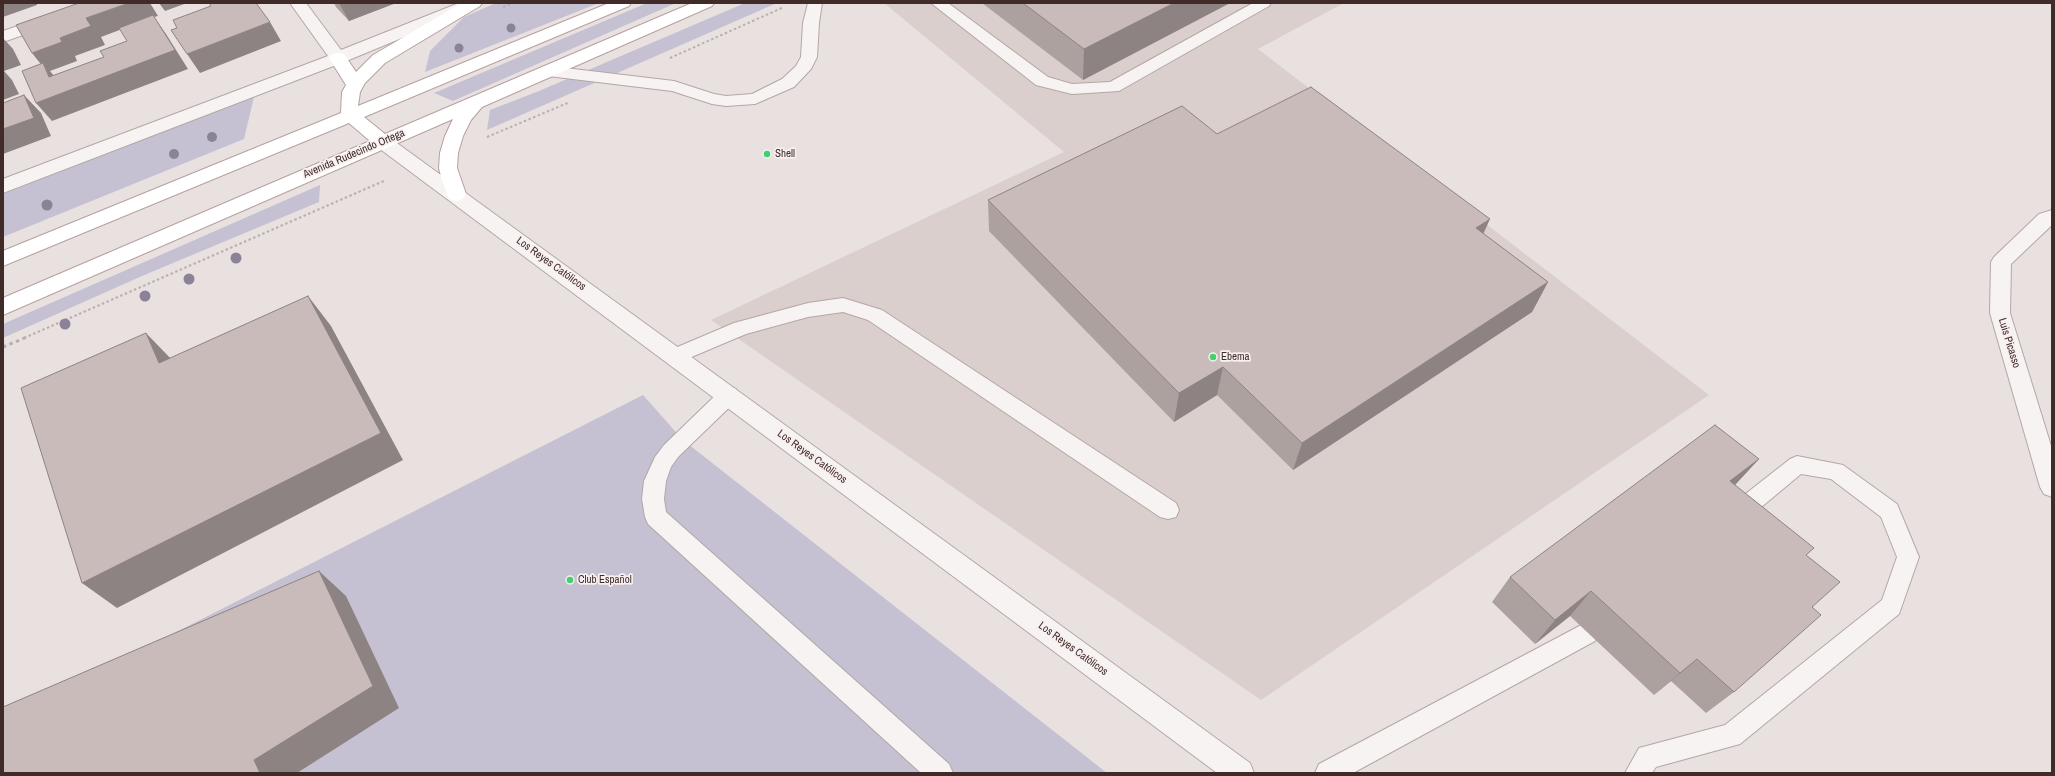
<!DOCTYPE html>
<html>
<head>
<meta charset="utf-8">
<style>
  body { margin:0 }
  #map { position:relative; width:2055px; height:776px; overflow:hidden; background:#e9e1e0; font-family:"Archivo Narrow",sans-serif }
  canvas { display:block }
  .frame { position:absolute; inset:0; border:4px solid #412b28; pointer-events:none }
</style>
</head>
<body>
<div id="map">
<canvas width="2055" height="776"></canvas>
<div class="frame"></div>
</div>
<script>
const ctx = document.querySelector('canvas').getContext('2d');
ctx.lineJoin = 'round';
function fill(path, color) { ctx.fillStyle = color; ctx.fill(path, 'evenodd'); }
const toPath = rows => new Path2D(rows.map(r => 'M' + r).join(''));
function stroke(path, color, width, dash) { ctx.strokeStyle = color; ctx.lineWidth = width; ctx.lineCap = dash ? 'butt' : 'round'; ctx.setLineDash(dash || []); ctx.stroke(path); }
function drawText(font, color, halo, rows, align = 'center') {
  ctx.font = font + ' "Archivo Narrow",sans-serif'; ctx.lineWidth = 3.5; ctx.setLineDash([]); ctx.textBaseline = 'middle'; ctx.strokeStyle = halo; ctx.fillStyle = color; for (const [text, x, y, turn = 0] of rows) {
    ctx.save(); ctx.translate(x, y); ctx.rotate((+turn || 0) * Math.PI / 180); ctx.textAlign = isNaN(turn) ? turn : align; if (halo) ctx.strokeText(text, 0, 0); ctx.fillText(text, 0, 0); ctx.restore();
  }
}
const built = toPath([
  [884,3,1344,3,1258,49,1709,395,1261,700,711,320,1064,152]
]);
const green = toPath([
  [496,3,599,3,425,72,430,51,464,17],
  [647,3,676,3,453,101,434,93],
  [745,3,777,3,487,130,490,110,539,91],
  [254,97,244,139,3,237,3,194],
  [320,185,319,202,142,276,3,338,3,324],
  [643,395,683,440,1107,773,3,773,3,720]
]);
const pathFar1 = toPath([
  [503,7,513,3],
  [670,58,784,7],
  [487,137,570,102],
  [24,338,386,180]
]);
const path = toPath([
  [3,347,27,337]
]);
const lane = toPath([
  [808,3,822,3,819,23,817,57,811,69,794,87,755,104,726,106,712,104,672,91,548,76,542,75,540,71,542,67,548,66,674,81,714,94,726,96,752,94,782,79,796,66,801,57,803,23,808,3],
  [931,3,948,3,1048,77,1072,84,1110,82,1253,3,1271,3,1269,6,1119,91,1072,94,1036,85,931,3],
  [843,298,882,310,1176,503,1179,510,1176,517,1168,519,1160,517,868,320,843,312,808,317,746,334,675,364,668,361,665,356,668,351,734,323,808,303,843,298],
  [729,387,736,389,739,395,736,401,678,457,671,467,666,481,664,499,666,512,949,764,953,773,921,773,648,524,645,517,642,499,644,481,655,457,664,445,722,389,729,387],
  [1797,456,1843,465,1897,504,1919,557,1899,614,1740,744,1656,767,1652,773,1625,773,1639,748,1725,725,1882,600,1897,557,1881,517,1831,479,1801,474,1741,524,1733,526,1725,524,1722,517,1725,510,1790,459,1797,456],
  [1587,622,1595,625,1599,633,1595,641,1353,773,1315,773,1319,764,1587,622]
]);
const street = toPath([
  [85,3,109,3,107,6,3,42,3,31,85,3],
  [290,3,306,3,341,50,459,3,481,3,479,6,344,62,3,193,3,179,328,56,290,3],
  [383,136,390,138,1250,763,1254,773,1217,773,376,146,374,142,376,138,383,136],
  [2052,210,2052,225,2011,264,2010,313,2052,449,2052,497,2044,494,2040,487,1990,313,1991,262,1994,257,2039,214,2052,210]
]);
const primary = toPath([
  [462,3,482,3,480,6,385,63,365,83,360,92,358,106,609,3,631,3,629,6,364,117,385,134,692,3,714,3,712,6,482,107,471,120,463,136,458,153,457,168,466,194,463,199,456,201,449,199,442,181,439,168,440,153,445,136,453,119,3,315,3,298,370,141,349,123,3,266,3,251,341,113,342,92,346,85,329,58,332,54,338,53,344,54,356,72,373,55,462,3]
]);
const trees = [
  [511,28,4.5],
  [459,48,4.5],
  [212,137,5],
  [174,154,5],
  [47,205,5.5],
  [236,258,5.5],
  [189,279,5.5],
  [145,296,5.5],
  [65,324,5.5]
];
const wall = toPath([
  [334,3,396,3,349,21,336,7],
  [982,3,1230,3,1083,80],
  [1217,134,1483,234,1548,282,1532,312,1293,470,1217,395,1174,422,989,231,988,200],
  [1759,459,1735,485,1806,555,1812,607,1734,692,1706,713,1671,681,1654,695,1570,616,1535,644,1492,602,1510,577]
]);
const shadedWall = toPath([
  [3,3,37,3,37,5,3,17],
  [129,3,150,3,158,16,154,17,166,34,188,69,52,121,36,103,47,72,32,53,60,38,86,18],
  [154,17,175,50,59,82,50,71,77,61,75,56,105,45,101,37],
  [159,3,187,3,165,11],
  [339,3,396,3,349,21],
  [1174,3,1230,3,1083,80,1084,49],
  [270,22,281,41,200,73,187,54],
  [3,38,13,49,21,65,4,71,12,80,19,94,3,100],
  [24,95,41,113,51,136,3,154,3,129],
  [1490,219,1476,250,1476,228],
  [1548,282,1532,312,1293,470,1302,443],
  [308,296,331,326,403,460,117,608,82,583],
  [146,333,174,362,159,363],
  [1223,367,1217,395,1174,422,1179,393],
  [1759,459,1733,487,1730,481],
  [319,571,346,596,399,708,297,773,260,773,254,760],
  [1591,591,1570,616,1535,644,1555,620],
  [1697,659,1671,681,1654,695,1680,673]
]);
const building = toPath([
  [79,3,129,3,86,18,91,26,60,38,62,42,32,53,16,25,79,3],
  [209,3,256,3,270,22,187,54,171,30,177,28,173,20,211,6,209,3],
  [1023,3,1174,3,1084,49,1023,3],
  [153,15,175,50,36,103,22,71,43,63,49,77,104,57,100,51,127,41,119,28,153,15],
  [1311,87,1490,219,1476,228,1548,282,1302,443,1223,367,1179,393,988,200,1182,106,1217,134,1311,87],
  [24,95,34,118,3,129,3,103,24,95],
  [308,296,381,433,82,583,21,388,146,333,159,363,308,296],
  [1715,425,1759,459,1730,481,1814,548,1806,555,1840,582,1812,607,1821,615,1734,692,1697,659,1680,673,1591,591,1555,620,1510,577,1715,425],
  [319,571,373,686,254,760,260,773,3,773,3,707,319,571]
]);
const markers = [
  [767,154,4,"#43d06e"],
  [1213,357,4,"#43d06e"],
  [570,580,4,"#43d06e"]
];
const streetNames = [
  ["Avenida Rudecindo Ortega",354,154,-23],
  ["Los Reyes Católicos",551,264,36],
  ["Luis Picasso",2009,343,73],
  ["Los Reyes Católicos",812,457,36],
  ["Los Reyes Católicos",1073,649,36]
];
const poiNames = [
  ["Shell",775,154],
  ["Ebema",1221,357],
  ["Club Español",578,580]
];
fill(built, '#dbcfce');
fill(green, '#c5c1d3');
stroke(lane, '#b3a7a5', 2);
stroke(street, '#b3a7a5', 2);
stroke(primary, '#b5a09f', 2);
stroke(pathFar1, '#b9afae', 2, [2.5, 2.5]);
stroke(path, '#b9afae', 3, [3.5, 3.5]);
fill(lane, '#f7f3f3');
fill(street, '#f7f3f3');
fill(primary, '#fff');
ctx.fillStyle = '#8c8298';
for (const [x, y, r] of trees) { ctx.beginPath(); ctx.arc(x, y, r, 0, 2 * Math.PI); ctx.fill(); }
fill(wall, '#ada1a0');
fill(shadedWall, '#8d8382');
fill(building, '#c9bbba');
stroke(building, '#8d8382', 1);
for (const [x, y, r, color] of markers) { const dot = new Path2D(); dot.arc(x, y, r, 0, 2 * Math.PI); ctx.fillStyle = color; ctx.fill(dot); stroke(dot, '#f7f0f0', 1.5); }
drawText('11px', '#412b28', '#f7f0f0', streetNames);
drawText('11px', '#412b28', '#f7f0f0', poiNames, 'left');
</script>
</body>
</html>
